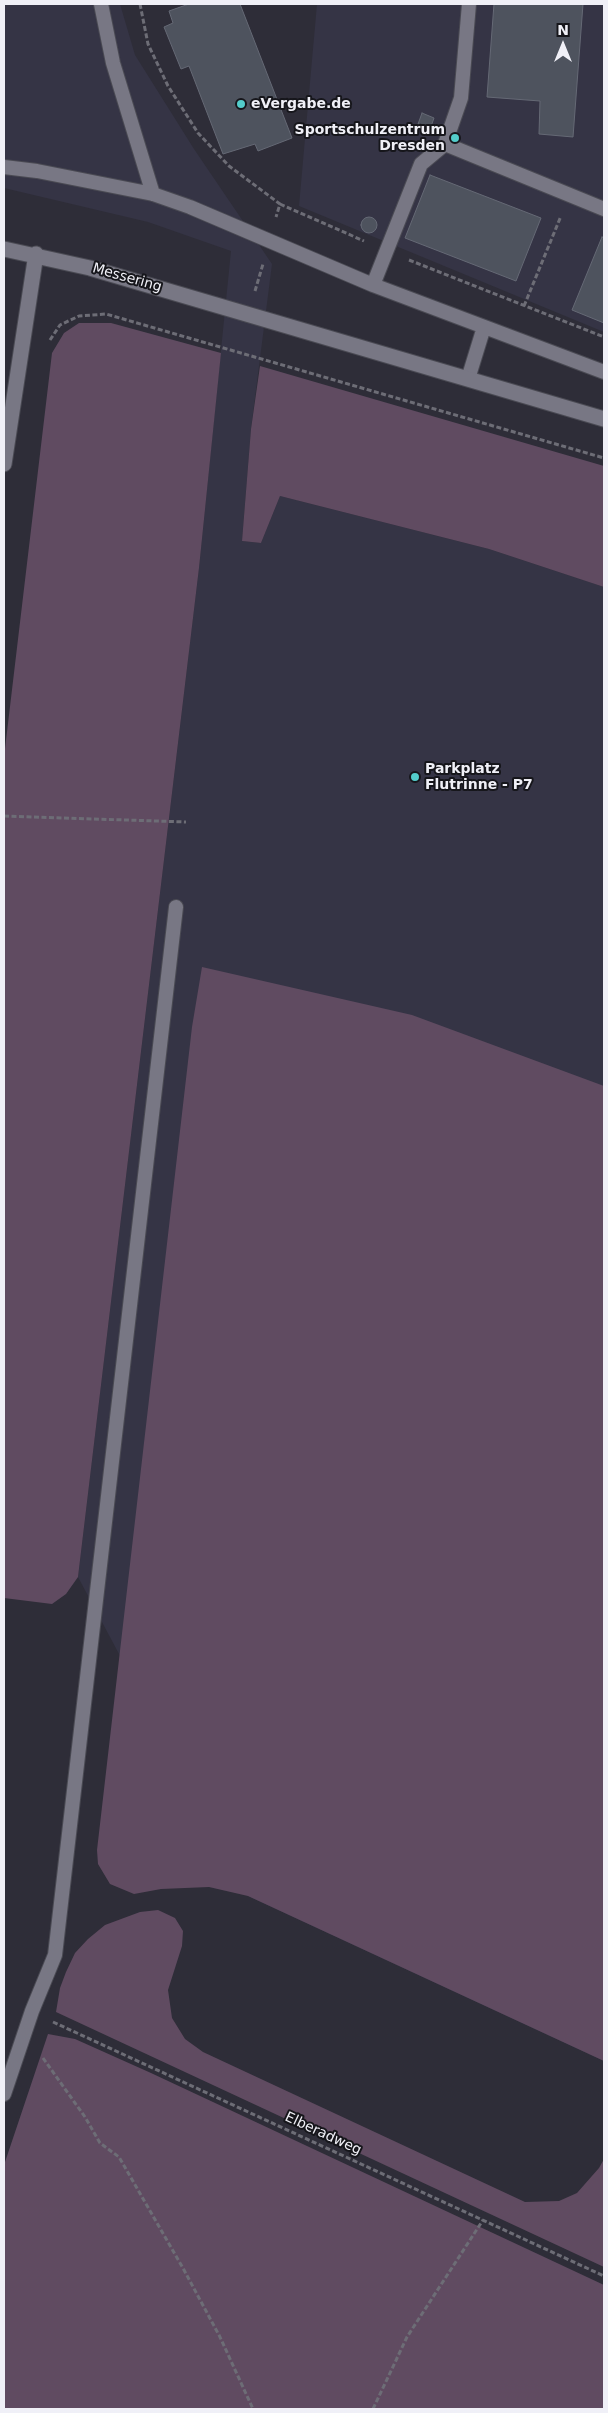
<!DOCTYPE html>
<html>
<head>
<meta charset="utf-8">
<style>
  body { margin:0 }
  #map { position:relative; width:608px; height:2413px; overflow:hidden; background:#2e2d38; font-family:"DejaVu Sans",sans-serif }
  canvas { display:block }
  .frame { position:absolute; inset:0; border:5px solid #f0f0f7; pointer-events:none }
  .north { position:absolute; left:538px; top:20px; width:50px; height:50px; -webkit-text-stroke:4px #16161b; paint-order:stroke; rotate:0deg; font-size:14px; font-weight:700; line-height:20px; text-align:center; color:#f0f0f7 }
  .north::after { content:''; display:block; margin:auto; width:18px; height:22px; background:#f0f0f7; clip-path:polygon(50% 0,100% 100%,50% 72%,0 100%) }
</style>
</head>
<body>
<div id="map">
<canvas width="608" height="2413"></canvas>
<div class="frame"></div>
<div class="north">N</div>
</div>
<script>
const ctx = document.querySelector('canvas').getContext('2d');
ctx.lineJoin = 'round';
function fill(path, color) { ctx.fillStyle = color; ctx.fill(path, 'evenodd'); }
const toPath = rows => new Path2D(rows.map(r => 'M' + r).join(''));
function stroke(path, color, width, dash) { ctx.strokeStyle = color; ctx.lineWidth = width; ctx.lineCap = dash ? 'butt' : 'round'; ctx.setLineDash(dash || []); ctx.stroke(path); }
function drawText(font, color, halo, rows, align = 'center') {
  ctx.font = font + ' "DejaVu Sans",sans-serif'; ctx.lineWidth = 4; ctx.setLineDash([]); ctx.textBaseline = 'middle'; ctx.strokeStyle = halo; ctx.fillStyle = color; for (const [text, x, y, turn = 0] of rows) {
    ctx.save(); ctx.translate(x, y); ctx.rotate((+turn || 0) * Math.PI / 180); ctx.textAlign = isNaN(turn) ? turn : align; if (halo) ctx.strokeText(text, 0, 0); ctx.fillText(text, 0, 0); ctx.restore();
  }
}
const built = toPath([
  [4,4,120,4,135,55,194,149,272,264,251,429,242,541,261,543,280,496,489,549,604,587,604,2061,248,1896,78,1577,199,568,231,251,148,222,4,188],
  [317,4,604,4,604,332,299,206]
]);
const green = toPath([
  [79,323,111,323,221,353,199,568,78,1577,66,1594,52,1604,4,1598,4,757,52,353,64,333],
  [260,366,604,466,604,587,489,549,280,496,261,543,242,541,251,429],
  [202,967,412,1015,604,1086,604,2061,248,1896,209,1887,161,1889,134,1894,110,1884,98,1864,97,1850,192,1027],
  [158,1910,175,1918,183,1931,182,1946,168,1990,172,2018,185,2039,203,2052,525,2202,559,2201,577,2193,599,2168,604,2159,604,2267,56,2012,60,1988,66,1972,75,1953,88,1939,105,1925,140,1912],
  [48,2034,75,2039,151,2073,604,2285,604,2409,4,2409,4,2165]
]);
const building = toPath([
  [189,4,240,4,292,138,258,151,255,144,223,154,189,66,181,69,164,27,173,23,169,11,189,4],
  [494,4,583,4,573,137,539,134,540,101,487,97,494,4],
  [422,113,434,118,429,132,417,127,422,113],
  [430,175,541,218,516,281,405,238,430,175],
  '361 225a8 8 0 1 1 16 0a8 8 0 1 1-16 0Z',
  [602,237,604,238,604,323,572,310,602,237]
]);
const path = toPath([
  [140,4,148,44,168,86,198,133,229,166,280,204,276,217],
  [280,204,364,241],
  [409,260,604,337],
  [255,291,263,264],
  [524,306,561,216],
  [50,340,60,325,79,316,106,314,604,458],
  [4,816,186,822],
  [53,2022,604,2276],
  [43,2058,85,2117,100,2143,119,2157,184,2270,220,2337,253,2409],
  [373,2409,407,2337,483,2220]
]);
const service = toPath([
  [101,4,113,63,153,194],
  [445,144,604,209],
  [4,167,37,171,153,194,190,207,373,285,604,372],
  [373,285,421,164,445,144,461,98,469,4],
  [468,379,484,327],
  [4,2094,32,2011,55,1955,176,907]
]);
const minor = toPath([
  [4,249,90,268,604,419],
  [4,464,36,254]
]);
const markers = [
  [241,104,5,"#53cdcb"],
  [455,138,5,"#53cdcb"],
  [415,777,5,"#53cdcb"]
];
const poiNames = [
  ["eVergabe.de",251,104],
  ["Sportschulzentrum",445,130,"right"],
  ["Dresden",445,146,"right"],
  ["Parkplatz",425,769],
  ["Flutrinne - P7",425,785]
];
const streetNames = [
  ["Messering",127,278,16],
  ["Elberadweg",323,2134,25]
];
fill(built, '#353445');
fill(green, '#604b61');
fill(building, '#4e535e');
stroke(building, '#656975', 1);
stroke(service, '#4a4a53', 16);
stroke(minor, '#4a4a53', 17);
stroke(path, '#6d6d76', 3, [5, 2.5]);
stroke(service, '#787784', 14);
stroke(minor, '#787784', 15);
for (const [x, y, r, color] of markers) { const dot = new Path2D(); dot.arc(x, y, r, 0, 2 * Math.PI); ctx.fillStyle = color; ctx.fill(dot); stroke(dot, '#16161b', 2); }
drawText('bold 14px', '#f0f0f7', '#16161b', poiNames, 'left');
drawText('14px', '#f0f0f7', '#16161b', streetNames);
</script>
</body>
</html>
